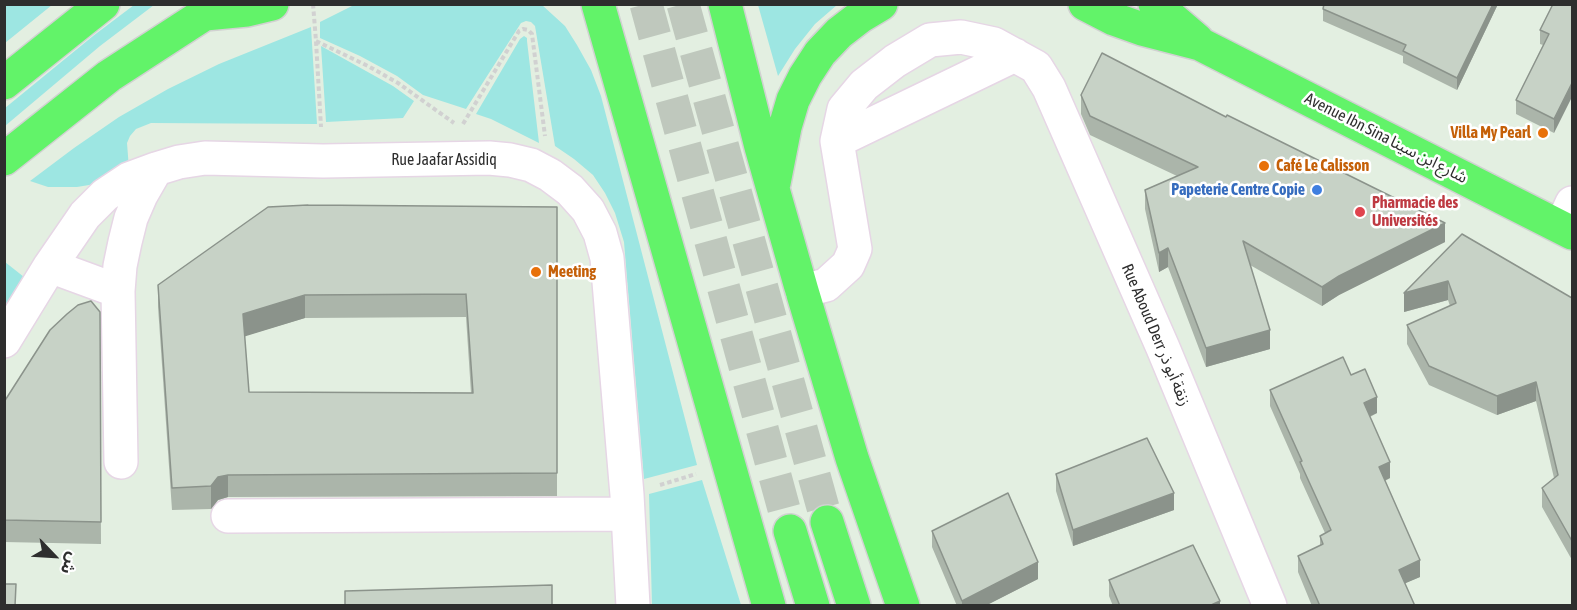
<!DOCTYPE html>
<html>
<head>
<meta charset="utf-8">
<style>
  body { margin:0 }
  #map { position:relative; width:1577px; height:610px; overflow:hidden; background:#e3efe1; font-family:"Asap Condensed","Noto Sans Arabic",sans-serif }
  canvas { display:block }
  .frame { position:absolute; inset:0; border:6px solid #2e2e2e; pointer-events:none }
  .north { position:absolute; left:24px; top:526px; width:60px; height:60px; -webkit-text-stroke:4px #fff; paint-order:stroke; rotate:115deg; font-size:16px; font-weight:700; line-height:24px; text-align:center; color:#2e2e2e }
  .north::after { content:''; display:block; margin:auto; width:21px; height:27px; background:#2e2e2e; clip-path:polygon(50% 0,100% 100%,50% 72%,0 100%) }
</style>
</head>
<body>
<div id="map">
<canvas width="1577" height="610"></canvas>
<div class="frame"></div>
<div class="north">ش</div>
</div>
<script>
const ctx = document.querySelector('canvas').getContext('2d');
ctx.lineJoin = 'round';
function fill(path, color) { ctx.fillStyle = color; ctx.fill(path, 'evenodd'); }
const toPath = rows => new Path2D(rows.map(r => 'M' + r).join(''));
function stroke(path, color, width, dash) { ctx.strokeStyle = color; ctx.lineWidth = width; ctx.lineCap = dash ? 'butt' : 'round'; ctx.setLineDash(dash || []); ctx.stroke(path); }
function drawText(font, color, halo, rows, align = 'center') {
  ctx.font = font + ' "Asap Condensed","Noto Sans Arabic",sans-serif'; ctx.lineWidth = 5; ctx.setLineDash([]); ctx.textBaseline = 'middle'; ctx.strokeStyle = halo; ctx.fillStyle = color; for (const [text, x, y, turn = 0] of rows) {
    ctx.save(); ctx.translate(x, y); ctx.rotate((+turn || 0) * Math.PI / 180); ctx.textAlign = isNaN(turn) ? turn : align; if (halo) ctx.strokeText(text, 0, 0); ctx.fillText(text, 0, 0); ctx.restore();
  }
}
const green = toPath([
  [5,4,52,4,52,5,5,43],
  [134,5,154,5,100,46,5,126,5,108,93,36],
  [542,5,565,26,577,45,591,70,601,96,697,465,644,479,624,242,615,213,605,193,593,175,574,159,555,146,535,26,531,22,526,21,521,23,466,109,423,95,397,76,360,56,320,38,320,22,354,5],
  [758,5,758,4,837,5,815,24,795,49,778,76],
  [311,27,317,124,151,123,136,129,130,136,127,143,129,169,95,184,77,187,48,187,30,181,74,148,119,117,168,89,219,64],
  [524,36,527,38,527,41,539,143,491,119,476,114,520,39],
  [321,46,393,86,414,101,403,118,326,122],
  [5,262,24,277,5,308],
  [702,480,741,605,652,605,649,494]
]);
const majorTunnel = toPath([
  [646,4,790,531],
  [683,4,827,522]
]);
const path = toPath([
  [313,4,316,41,321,127],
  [316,41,368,66,398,83,454,123],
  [463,124,519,31,523,29,528,30,532,34,545,136],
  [660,485,696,474]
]);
const minor = toPath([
  [837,141,1015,55],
  [1561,227,1572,203],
  [50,266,118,291],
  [802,291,826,285,848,265,855,249,837,141,844,109,864,85,895,61,930,40,961,37,994,44,1036,67,1049,88,1163,348,1270,606],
  [4,341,50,266,85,215,105,195,129,179,156,169,179,162,205,158,323,161,489,158,510,160,531,165,550,175,570,190,588,210,600,233,607,258,627,495,633,606],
  [121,462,118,291,120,266,125,242,131,218,141,195,156,169],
  [228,516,628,514]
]);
const major = toPath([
  [598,4,769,606],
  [725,4,761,147,802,291,852,458,903,606],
  [1085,4,1114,19,1142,29,1200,44,1572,233],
  [1155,4,1197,40],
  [205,14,247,10,272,4],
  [4,83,103,4],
  [4,159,109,76,220,4],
  [774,183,785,127,793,100,805,76,820,53,839,33,861,16,881,4],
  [827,522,854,606],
  [790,531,813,606]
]);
const wall = toPath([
  [1498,4,1457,90,1403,63,1403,56,1323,21,1323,9],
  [1572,4,1554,133,1516,114,1516,100,1543,45,1540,44,1540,30],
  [1081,95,1445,242,1339,295,1322,306,1250,265,1270,349,1206,367,1168,267,1159,272,1145,209,1145,190,1177,176,1090,135,1081,114],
  [557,207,557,496,228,497,218,500,211,509,172,510,158,307,158,285],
  [466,317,471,393,249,392,244,336,305,318],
  [1462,234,1572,298,1572,560,1542,507,1542,488,1554,478,1536,401,1497,415,1429,385,1407,344,1407,325,1450,306,1448,300,1404,312],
  [100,312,101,544,4,542,4,402],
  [1270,390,1377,413,1370,417,1390,478,1385,481,1420,577,1405,583,1415,606,1312,606,1298,572,1298,556,1320,546,1320,536,1325,533,1300,478,1300,474,1270,406],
  [1056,474,1174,510,1073,546,1056,491],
  [932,531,1038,579,985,606,957,606,932,547],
  [1109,580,1220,606,1113,606,1109,596]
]);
const shadedWall = toPath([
  [1493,4,1498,4,1457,90,1457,78],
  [1572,83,1572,97,1554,133,1554,119],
  [1445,223,1445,242,1339,295,1322,306,1322,287,1339,276],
  [1168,248,1168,267,1159,272,1159,253],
  [1448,281,1448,300,1404,312,1404,293],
  [305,295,305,318,243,337,243,314],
  [1270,330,1270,349,1206,367,1206,348],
  [1536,382,1536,401,1497,415,1497,396],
  [1377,397,1377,413,1364,419,1364,403],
  [1390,462,1390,478,1379,483,1379,467],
  [228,475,228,497,218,500,211,509,211,486,218,477],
  [1174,493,1174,510,1073,546,1073,530],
  [1420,560,1420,577,1399,586,1399,570],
  [1038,562,1038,579,985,606,962,606,962,601],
  [1220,601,1220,606,1209,606]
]);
const building = toPath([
  [1324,4,1493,4,1457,78,1403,51,1406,45,1323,9,1324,4],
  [1553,4,1572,4,1572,83,1554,119,1516,100,1549,34,1540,30,1553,4],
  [1102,53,1226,117,1227,115,1445,223,1339,276,1322,287,1243,241,1270,330,1206,348,1168,248,1159,253,1145,190,1198,167,1090,116,1081,95,1102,53],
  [308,205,557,207,557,473,228,475,218,477,211,486,172,488,158,285,268,207,308,205],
  [466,294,473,393,249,392,243,314,305,295,466,294],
  [1462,234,1572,298,1572,541,1542,488,1558,475,1536,382,1497,396,1429,366,1407,325,1456,303,1448,281,1404,293,1462,234],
  [91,301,100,312,101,522,4,520,4,402,50,330,67,314,78,305,91,301],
  [1343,357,1351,375,1365,369,1377,397,1364,403,1390,462,1379,467,1420,560,1399,570,1415,606,1320,606,1298,556,1323,544,1320,536,1331,530,1300,462,1302,461,1270,390,1343,357],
  [1147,438,1174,493,1073,530,1056,474,1147,438],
  [1008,493,1038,562,962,601,932,531,1008,493],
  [1193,545,1220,601,1209,606,1120,606,1109,580,1193,545],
  [4,584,16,584,15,606,4,606,4,584],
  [552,585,552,606,345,606,345,591,552,585]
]);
const markers = [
  [1543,133,6,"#e8710a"],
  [1264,166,6,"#e8710a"],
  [1317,190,6,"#3f7fe0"],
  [1360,212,6,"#e0444e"],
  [536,272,6,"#e8710a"]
];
const foodNames = [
  ["Villa My Pearl",1531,133,"right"],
  ["Café Le Calisson",1276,166],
  ["Meeting",548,272]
];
const streetNames = [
  ["Avenue Ibn Sina شارع ابن سينا",1386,138,27],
  ["Rue Jaafar Assidiq",444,160],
  ["Rue Aboud Derr زنقة أبو ذر",1156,335,67]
];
const shopNames = [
  ["Papeterie Centre Copie",1305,190]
];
const healthNames = [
  ["Pharmacie des",1372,203],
  ["Universités",1372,221]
];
fill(green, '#9de6e2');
stroke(majorTunnel, '#bfc8bd', 33, [33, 16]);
stroke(minor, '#e6d6e5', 36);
stroke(major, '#d1d1d1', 36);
stroke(path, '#d1d1d1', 4, [4.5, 3]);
stroke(minor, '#fff', 33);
stroke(major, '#62f369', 33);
fill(wall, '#abb5aa');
fill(shadedWall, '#8b938b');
fill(building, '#c7d2c6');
stroke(building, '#8b938b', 1.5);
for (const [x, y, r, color] of markers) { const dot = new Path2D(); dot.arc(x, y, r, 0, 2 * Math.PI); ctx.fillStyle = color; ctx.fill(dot); stroke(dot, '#fff', 2); }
drawText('bold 16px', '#c56008', '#fff', foodNames, 'left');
drawText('16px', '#2e2e2e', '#fff', streetNames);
drawText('bold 16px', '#366cbe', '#fff', shopNames, 'right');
drawText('bold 16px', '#be3a42', '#fff', healthNames, 'left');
</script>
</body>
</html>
